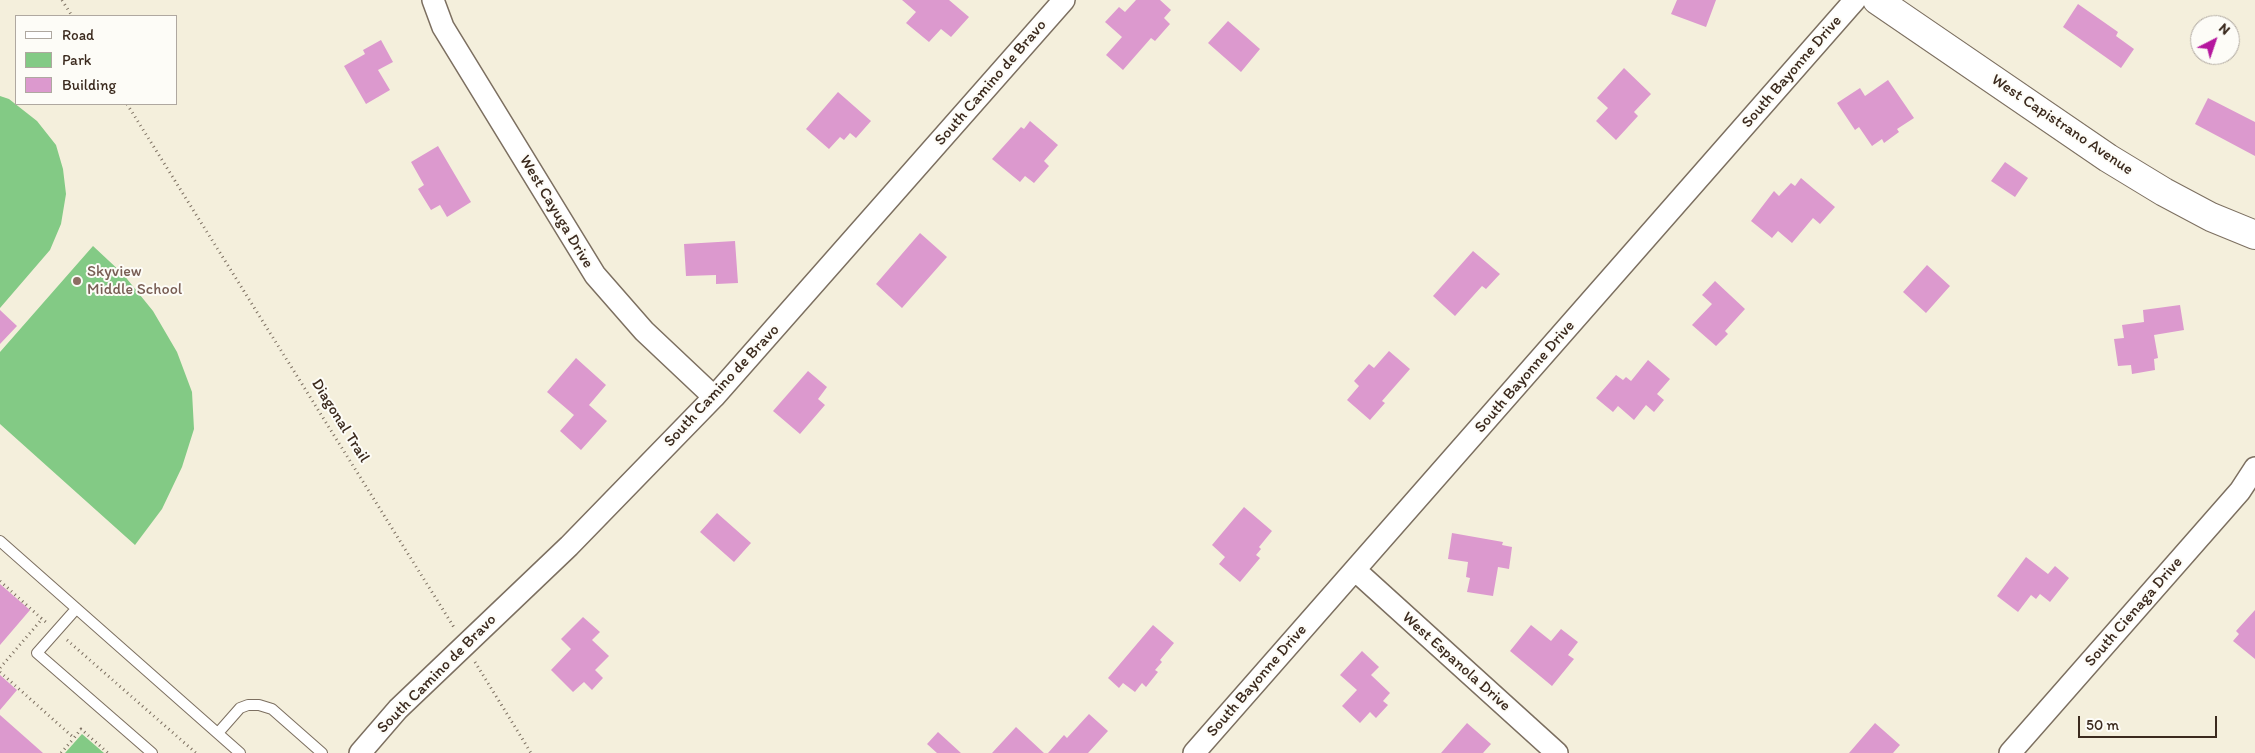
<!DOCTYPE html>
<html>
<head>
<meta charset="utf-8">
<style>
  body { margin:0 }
  #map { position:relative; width:2255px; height:753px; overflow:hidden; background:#f4efdc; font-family:Itim,sans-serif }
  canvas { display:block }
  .legend { position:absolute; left:15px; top:15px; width:162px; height:90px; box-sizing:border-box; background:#fdfcf7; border:1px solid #afa8a0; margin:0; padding:6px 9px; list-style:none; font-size:15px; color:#3b2a1e }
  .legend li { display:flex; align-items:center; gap:10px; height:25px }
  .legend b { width:25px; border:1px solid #afa8a0 }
  .north { position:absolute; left:2190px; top:15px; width:50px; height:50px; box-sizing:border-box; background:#fdfcf7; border:1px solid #afa8a0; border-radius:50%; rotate:41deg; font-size:14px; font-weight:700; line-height:20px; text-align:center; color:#3b2a1e }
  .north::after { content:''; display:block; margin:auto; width:18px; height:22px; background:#b5179e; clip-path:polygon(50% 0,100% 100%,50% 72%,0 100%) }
  .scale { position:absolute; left:2078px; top:716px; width:139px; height:22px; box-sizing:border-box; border:2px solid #3b2a1e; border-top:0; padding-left:6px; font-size:15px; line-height:18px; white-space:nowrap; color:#3b2a1e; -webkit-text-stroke:4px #fdfcf7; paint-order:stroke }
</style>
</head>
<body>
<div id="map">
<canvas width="2255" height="753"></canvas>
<ul class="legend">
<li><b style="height:6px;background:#fff"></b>Road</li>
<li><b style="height:14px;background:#83ca85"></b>Park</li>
<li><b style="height:14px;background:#dc99ce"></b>Building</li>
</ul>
<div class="north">N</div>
<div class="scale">50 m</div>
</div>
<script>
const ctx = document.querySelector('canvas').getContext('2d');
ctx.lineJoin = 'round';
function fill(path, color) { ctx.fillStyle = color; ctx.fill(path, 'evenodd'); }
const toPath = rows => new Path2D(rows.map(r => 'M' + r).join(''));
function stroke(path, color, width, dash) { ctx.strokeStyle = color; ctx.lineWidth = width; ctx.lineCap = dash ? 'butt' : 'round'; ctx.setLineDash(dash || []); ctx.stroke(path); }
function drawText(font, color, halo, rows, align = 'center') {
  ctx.font = font + ' Itim,sans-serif'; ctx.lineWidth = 4; ctx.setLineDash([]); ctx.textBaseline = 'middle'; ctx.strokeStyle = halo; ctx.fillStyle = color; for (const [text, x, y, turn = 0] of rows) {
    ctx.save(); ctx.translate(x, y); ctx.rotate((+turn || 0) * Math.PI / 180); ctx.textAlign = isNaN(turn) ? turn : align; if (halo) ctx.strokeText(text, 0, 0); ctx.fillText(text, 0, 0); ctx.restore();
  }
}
const green = toPath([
  [0,96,9,99,37,121,56,145,63,169,66,194,61,224,50,250,0,308],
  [93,246,123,274,153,311,177,352,192,392,194,429,182,467,162,509,135,545,0,424,0,352],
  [82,734,104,753,65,753]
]);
const building = toPath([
  [902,0,949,0,969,17,951,37,941,29,929,42,906,23,916,12],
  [1136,0,1160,0,1171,10,1164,18,1170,24,1155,41,1151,38,1123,70,1106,55,1122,37,1105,22,1119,7,1125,12],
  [1677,0,1716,0,1706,27,1671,14],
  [2078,4,2118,32,2116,36,2134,49,2121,68,2063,27],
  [1228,21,1260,49,1241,72,1208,43],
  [381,40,393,62,378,70,390,90,366,104,344,66,365,54,363,50],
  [1624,68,1651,94,1634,112,1638,116,1616,140,1596,121,1608,108,1597,98],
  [1888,80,1914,118,1897,129,1899,132,1884,143,1882,139,1872,146,1859,127,1855,130,1837,103,1860,88,1865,96],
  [838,92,871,121,856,138,850,133,844,140,840,137,829,149,806,129],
  [2208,98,2255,122,2255,156,2195,124],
  [1030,121,1058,145,1044,161,1049,166,1034,183,1025,176,1020,182,992,159,1021,127,1024,129],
  [438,146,471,202,447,217,440,205,431,210,418,189,424,185,411,162],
  [2005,162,2028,178,2015,197,1991,181],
  [1801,178,1835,207,1820,224,1813,218,1792,243,1778,231,1772,238,1751,221,1774,191,1779,196,1791,183,1795,186],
  [920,233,947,257,902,308,876,284],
  [735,241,738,283,716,284,716,275,686,276,684,244],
  [1473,251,1500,274,1486,289,1482,286,1455,316,1433,296],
  [1927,265,1950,286,1926,313,1903,292],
  [1715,281,1745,309,1725,331,1728,334,1716,346,1692,325,1712,304,1702,295],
  [2180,305,2184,330,2154,335,2158,358,2154,359,2155,370,2132,374,2131,365,2118,366,2114,339,2124,338,2122,325,2144,322,2143,310],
  [0,310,17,326,0,344],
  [1389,351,1410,369,1382,401,1385,403,1370,420,1347,400,1359,386,1354,381,1369,364,1374,368],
  [576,358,606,385,589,405,607,421,581,450,560,431,574,415,547,392],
  [1648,360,1670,379,1657,394,1664,400,1654,412,1646,405,1634,420,1618,406,1613,412,1596,398,1616,375,1623,380,1626,377,1631,381],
  [808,371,827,387,818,399,825,405,800,434,773,411],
  [1244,507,1272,531,1259,547,1261,549,1256,555,1260,558,1240,582,1219,564,1225,557,1212,545],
  [717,513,751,543,734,562,700,532],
  [1452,533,1503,542,1502,545,1512,547,1509,569,1498,567,1493,596,1467,592,1470,578,1466,577,1468,562,1448,559],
  [2026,557,2048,574,2055,566,2069,578,2050,602,2040,594,2036,599,2031,595,2018,612,1997,596],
  [0,584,30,610,0,645],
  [2255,610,2255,659,2233,641,2239,634,2236,631],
  [583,617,600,632,592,640,609,656,595,670,603,678,592,690,584,682,573,692,551,670,571,649,561,639],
  [1153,625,1174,643,1160,660,1162,662,1155,670,1158,672,1146,687,1142,683,1135,692,1123,683,1119,688,1108,678],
  [1531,625,1551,641,1561,629,1578,642,1568,655,1574,659,1552,686,1510,651],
  [1362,651,1379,667,1371,675,1390,693,1383,701,1388,705,1376,718,1370,712,1360,723,1342,706,1357,690,1340,675],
  [0,675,17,690,0,710],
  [1089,714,1108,731,1088,753,1048,753,1064,735,1067,738],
  [0,715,43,753,0,753],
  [1467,723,1491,744,1483,753,1441,753],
  [1875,723,1900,745,1893,753,1849,753],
  [1016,727,1044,753,992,753],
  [938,732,961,753,937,753,927,744]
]);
const path = toPath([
  [62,0,72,16],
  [127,104,455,629],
  [0,581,42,619,0,668],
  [41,618,47,623],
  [67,640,196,753],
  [475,662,531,753],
  [0,672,74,738,81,729,108,753],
  [61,753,74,738]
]);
const lane = toPath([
  [0,541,240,753],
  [76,609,37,653,152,753],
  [218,733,240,708,248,705,259,705,272,709,322,753]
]);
const street = toPath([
  [433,0,443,27,595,275,644,331,714,397],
  [1355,570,1557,753],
  [360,753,398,709,569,546,714,397,1064,0],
  [1194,753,1855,0],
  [2010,753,2240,491,2255,468]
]);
const secondary = toPath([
  [1877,0,2108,158,2164,192,2211,217,2255,235]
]);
const markers = [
  [77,281,5,"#8d6e63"]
];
const streetNames = [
  ["South Bayonne Drive",1792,72,-49],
  ["South Camino de Bravo",991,83,-49],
  ["West Capistrano Avenue",2062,125,34],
  ["West Cayuga Drive",556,212,59],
  ["South Bayonne Drive",1525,377,-49],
  ["South Camino de Bravo",722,386,-47],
  ["Diagonal Trail",340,421,58],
  ["South Cienaga Drive",2134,612,-49],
  ["West Espanola Drive",1456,662,42],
  ["South Camino de Bravo",437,674,-45],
  ["South Bayonne Drive",1257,681,-49]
];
const educationNames = [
  ["Skyview",87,272],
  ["Middle School",87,290]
];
fill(green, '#83ca85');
fill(building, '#dc99ce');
stroke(lane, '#7c6f60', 12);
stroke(street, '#7c6f60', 24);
stroke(secondary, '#7c6f60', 30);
stroke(path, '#7c6f60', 3, [1, 4]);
stroke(lane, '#fff', 10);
stroke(street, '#fff', 21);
stroke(secondary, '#fff', 28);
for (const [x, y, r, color] of markers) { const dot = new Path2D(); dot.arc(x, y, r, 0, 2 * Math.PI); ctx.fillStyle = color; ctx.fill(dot); stroke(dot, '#fdfcf7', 2); }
drawText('16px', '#3b2a1e', '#fdfcf7', streetNames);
drawText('16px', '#785e54', '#fdfcf7', educationNames, 'left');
</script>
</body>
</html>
